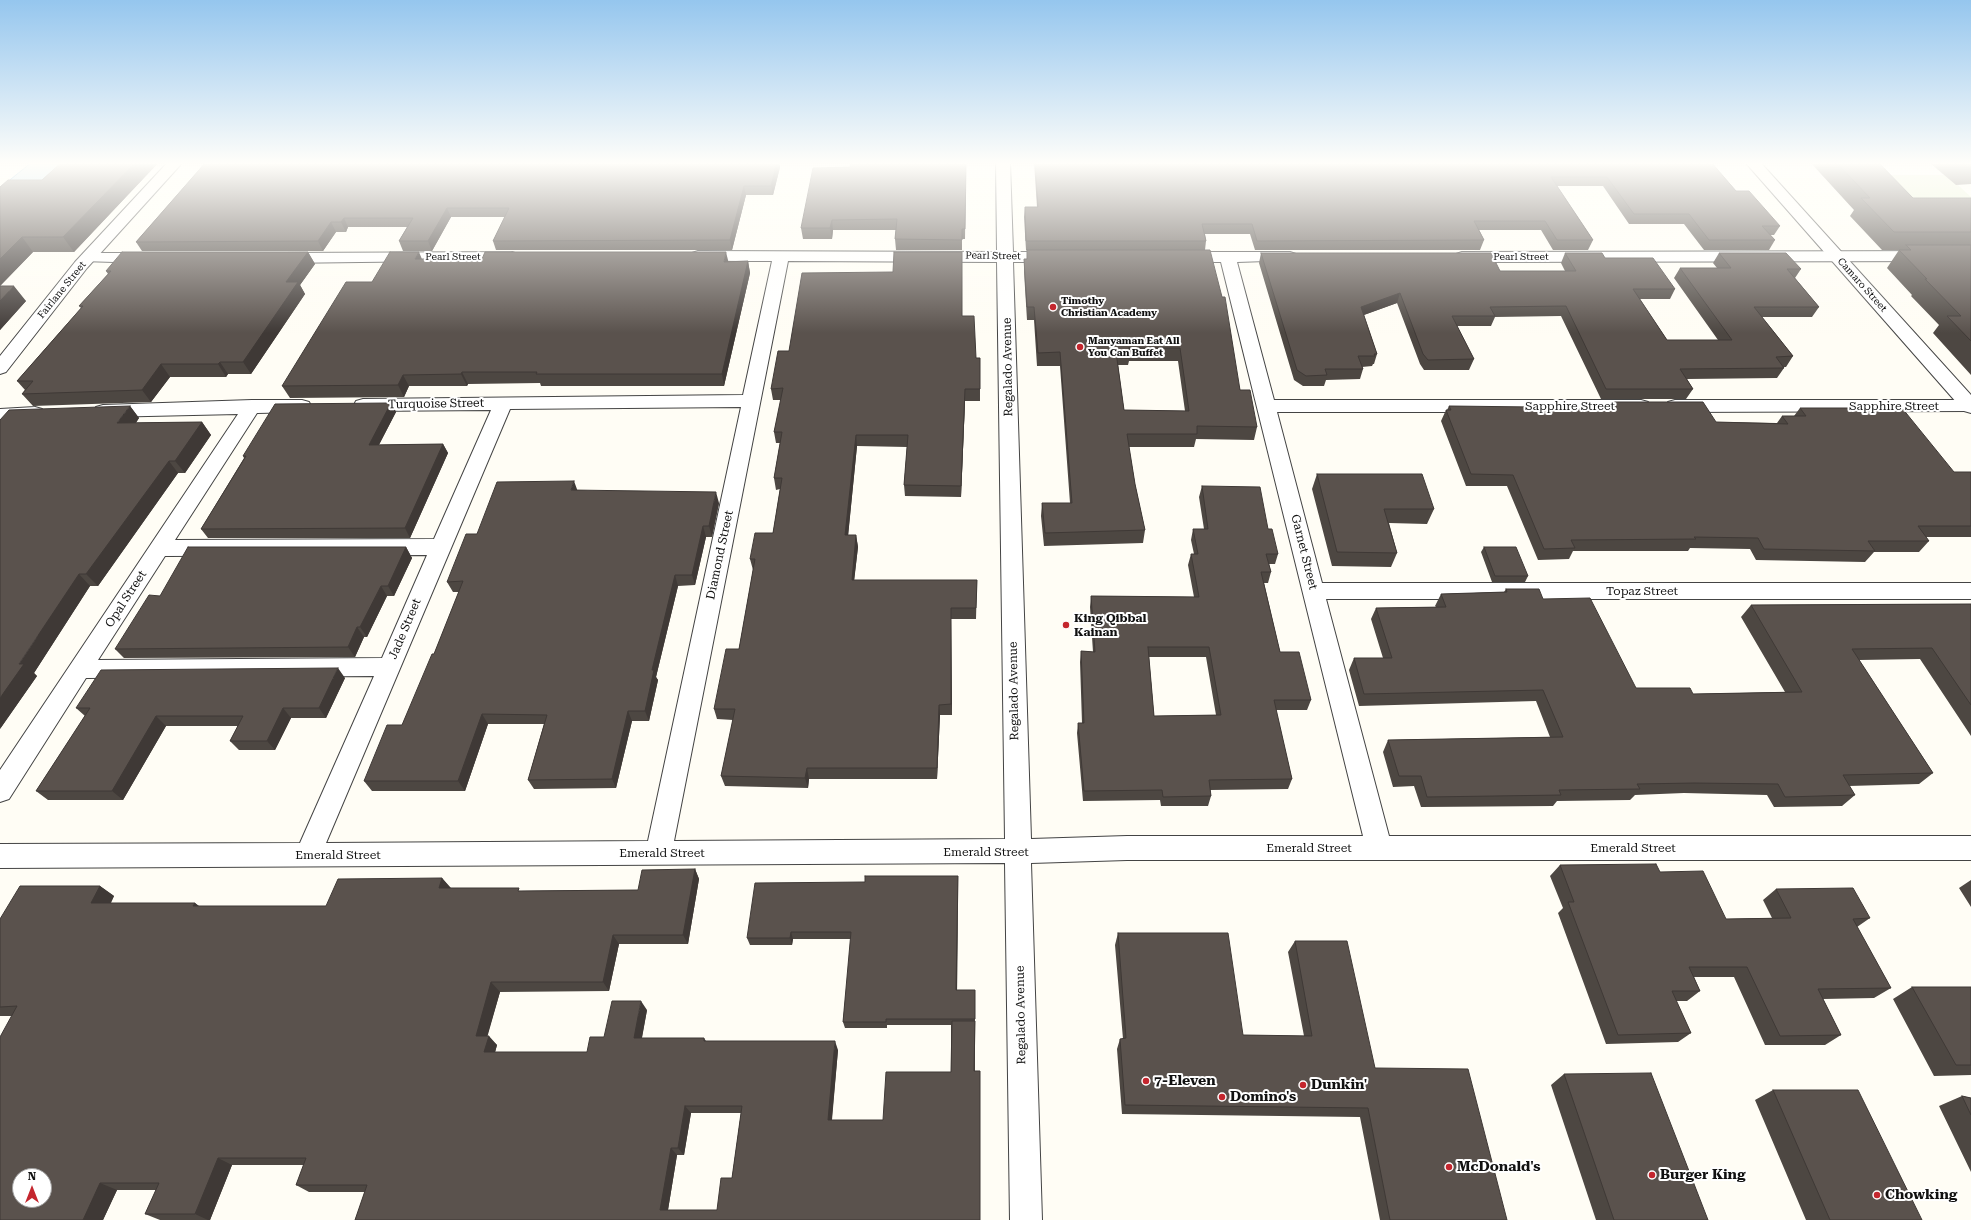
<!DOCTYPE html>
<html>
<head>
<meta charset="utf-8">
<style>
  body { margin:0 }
  #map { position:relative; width:1971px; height:1220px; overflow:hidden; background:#fffdf5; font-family:"Roboto Serif",serif }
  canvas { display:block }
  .north { position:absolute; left:12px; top:1168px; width:40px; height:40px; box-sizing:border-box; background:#fff; border:1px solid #a0a0a0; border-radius:50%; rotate:0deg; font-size:11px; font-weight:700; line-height:16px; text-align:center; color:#111 }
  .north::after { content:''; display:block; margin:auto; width:14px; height:18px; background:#c4262e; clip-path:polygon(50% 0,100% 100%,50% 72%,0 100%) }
</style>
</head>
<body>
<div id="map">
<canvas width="1971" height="1220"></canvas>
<div class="north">N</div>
</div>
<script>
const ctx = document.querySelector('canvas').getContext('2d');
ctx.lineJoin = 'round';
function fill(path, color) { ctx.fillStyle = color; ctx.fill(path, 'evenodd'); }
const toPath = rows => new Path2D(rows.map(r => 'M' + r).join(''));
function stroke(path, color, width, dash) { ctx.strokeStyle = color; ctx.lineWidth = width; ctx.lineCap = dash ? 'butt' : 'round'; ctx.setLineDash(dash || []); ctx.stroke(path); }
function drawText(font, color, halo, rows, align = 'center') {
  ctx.font = font + ' "Roboto Serif",serif'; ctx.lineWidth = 4; ctx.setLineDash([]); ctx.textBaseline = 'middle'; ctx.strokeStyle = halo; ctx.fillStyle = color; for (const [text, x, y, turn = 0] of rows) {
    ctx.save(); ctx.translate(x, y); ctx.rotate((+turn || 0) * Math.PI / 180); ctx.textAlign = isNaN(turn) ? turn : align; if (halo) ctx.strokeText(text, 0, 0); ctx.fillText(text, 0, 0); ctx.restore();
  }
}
const pitch = toPath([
  [1865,175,1947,175,1971,197,1971,200,1890,200]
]);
const water = toPath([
  [32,162,70,162,0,218,0,188,32,162]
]);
const minor = toPath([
  [996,162,1010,162,1013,252,1056,252,1062,254,1064,257,1062,260,1056,262,1013,262,1031,839,1127,836,1363,836,1221,262,1182,262,1176,260,1174,257,1176,254,1182,252,1290,252,1296,254,1298,257,1296,260,1237,262,1274,400,1641,400,1648,402,1650,406,1648,410,1641,412,1277,412,1322,583,1971,583,1971,599,1326,599,1389,836,1971,836,1971,860,1127,860,1031,863,1042,1220,1010,1220,1005,863,0,868,0,844,300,843,374,676,86,678,9,799,0,802,0,770,238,414,103,417,96,415,94,411,96,407,103,405,252,400,302,400,309,402,311,406,309,410,302,412,257,413,175,540,434,539,491,410,363,411,356,409,354,405,356,401,363,399,743,395,772,261,698,261,692,259,690,256,692,253,698,251,997,252,996,162],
  [788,261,997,262,1005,839,674,841,788,261],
  [741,407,648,841,326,843,510,409,741,407],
  [427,555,382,658,98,660,165,556,427,555],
  [1971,251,1971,261,1462,262,1456,260,1454,257,1456,254,1462,252,1971,251],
  [512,252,518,254,520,257,518,260,282,263,276,261,274,258,276,255,282,253,512,252],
  [88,253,146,253,152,255,154,258,152,261,146,263,82,261,80,258,82,255,88,253],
  [1675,400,1969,400,1971,401,1971,411,1675,412,1668,410,1666,406,1668,402,1675,400],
  [35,407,42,409,44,413,42,417,0,421,0,409,35,407]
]);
const tertiary = toPath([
  [168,162,183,162,87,268,6,372,0,374,0,356,75,262,168,162],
  [1745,162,1760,162,1971,395,1971,413,1964,411,1745,162]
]);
const wall = toPath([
  [62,162,159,162,74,252,33,252,0,286,26,301,0,330,0,187,42,180],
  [206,162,779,162,780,167,773,195,746,195,732,250,496,250,493,241,505,217,451,217,432,251,403,251,399,241,407,227,348,227,346,232,336,232,323,251,142,251,136,242],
  [905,162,966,162,965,239,962,239,962,250,896,250,895,239,896,230,833,230,832,239,803,239,801,228,850,167],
  [1034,162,1711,162,1736,191,1780,226,1774,235,1770,235,1775,240,1769,250,1704,250,1684,224,1629,224,1603,186,1557,186,1593,240,1588,250,1553,250,1541,230,1479,230,1484,240,1480,250,1255,250,1250,234,1205,234,1206,241,1205,250,1240,390,1257,427,1254,440,1196,439,1194,447,1129,447,1135,484,1145,530,1143,543,1044,546,1041,516,1042,503,1070,503,1060,366,1037,366,1034,320,1027,320,1024,272,1024,259,1027,259,1027,250,1026,250,1024,217,1025,207,1037,207],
  [1129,361,1178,361,1185,411,1124,410,1118,365,1128,365],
  [1810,162,1971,162,1971,184,1956,185,1930,163,1879,164,1913,198,1971,198,1971,375,1933,333,1939,325,1911,296,1912,295,1887,268,1899,250,1903,250,1882,250,1850,216,1854,210],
  [308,252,315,264,300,285,305,294,251,374,228,374,226,377,170,377,151,402,33,406,22,394,25,390,17,381,81,308,79,306,108,274,106,271],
  [1261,253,1500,271,1565,271,1561,263,1565,253,1605,258,1675,289,1670,299,1640,299,1667,340,1718,340,1674,278,1680,268,1717,268,1713,263,1719,253,1801,269,1795,278,1819,307,1812,317,1762,317,1793,356,1786,367,1784,367,1784,368,1777,378,1687,379,1693,389,1686,399,1601,399,1561,316,1495,317,1491,326,1457,326,1474,359,1469,370,1424,370,1420,364,1397,303,1364,315,1377,354,1374,364,1373,364,1372,366,1362,367,1363,369,1360,379,1326,380,1324,386,1303,386,1294,380,1259,263],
  [422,259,748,261,750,273,724,386,541,386,540,383,468,384,467,386,409,386,404,397,290,398,282,386,372,282],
  [962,316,976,358,980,358,980,401,965,401,961,497,905,496,904,485,907,447,857,446,848,535,856,535,858,547,854,580,977,580,976,619,951,619,952,715,940,715,937,779,809,779,808,788,725,786,721,776,733,720,717,719,714,709,739,649,753,570,750,559,773,533,780,489,776,490,774,478,780,443,776,443,774,432,781,400,773,400,771,389,789,351],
  [1614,402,1716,422,1777,423,1782,416,1794,416,1800,408,1954,472,1971,472,1971,537,1926,537,1929,541,1919,552,1874,552,1865,562,1756,560,1750,549,1690,548,1688,551,1573,551,1569,559,1538,560,1507,486,1466,486,1441,421,1446,410,1447,410,1449,406,1535,409,1610,409],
  [391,403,396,412,379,445,443,444,448,453,410,538,208,538,201,529,244,458,243,456],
  [130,406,139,418,136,423,202,422,211,435,185,473,178,473,98,586,90,586,34,673,37,676,0,729],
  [1317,474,1434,509,1427,524,1389,523,1397,553,1391,567,1332,566,1312,489],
  [1202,486,1268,529,1278,554,1275,564,1269,564,1271,572,1268,583,1264,583,1280,652,1311,700,1307,710,1276,710,1292,779,1288,789,1210,790,1211,796,1208,806,1161,806,1160,800,1083,801,1077,733,1078,723,1082,723,1080,662,1081,651,1093,652,1090,607,1091,596,1194,597,1188,565,1191,554,1194,554,1191,540,1193,529,1204,529,1199,497],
  [1149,657,1206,657,1216,715,1154,716],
  [577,490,719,503,712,537,706,537,695,585,678,586,656,677,658,680,649,721,632,721,616,788,534,789,528,780,544,724,488,724,465,791,372,791,364,781,402,725,434,654,459,592,453,592,447,582,477,534],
  [406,547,412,558,394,596,387,596,367,637,364,637,355,657,124,658,115,649,160,596],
  [1484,547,1528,576,1525,582,1492,582,1481,552],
  [1506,589,1543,599,1636,688,1693,694,1785,692,1741,617,1751,605,1971,604,1971,736,1920,659,1859,660,1933,773,1919,784,1849,786,1855,795,1842,806,1774,807,1767,795,1684,793,1635,795,1630,800,1557,801,1553,806,1421,807,1414,786,1393,787,1383,752,1388,740,1550,737,1536,701,1359,706,1349,670,1354,658,1383,658,1371,619,1376,608,1436,607,1435,606,1441,594,1504,592],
  [345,678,326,718,291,718,275,750,239,750,230,741,238,726,166,726,123,800,48,800,36,791,85,716,76,708],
  [1560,865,1660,872,1726,919,1772,918,1763,900,1776,889,1870,918,1857,927,1891,988,1874,998,1823,999,1841,1035,1825,1045,1765,1045,1734,977,1694,977,1700,991,1687,1001,1676,1001,1691,1033,1678,1042,1606,1044,1558,913,1563,908,1550,876],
  [695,869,699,879,688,944,619,944,609,991,500,992,487,1036,497,1045,495,1052,587,1052,604,1037,647,1010,642,1038,704,1038,706,1041,838,1050,832,1120,883,1120,951,1072,951,1025,887,1025,887,1028,845,1028,843,1022,851,939,793,939,792,945,750,945,747,938,865,882,958,876,957,990,975,990,975,1071,980,1220,355,1220,365,1192,309,1192,296,1185,304,1165,232,1165,210,1220,160,1220,145,1214,156,1190,117,1190,103,1220,0,1220,12,1016,0,1016,0,919,100,886,114,896,111,903,195,903,199,906,326,906,442,878,450,888,521,891,638,890],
  [691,1113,741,1113,732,1178,717,1210,668,1210,677,1155,684,1155],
  [1971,880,1971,907,1959,888],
  [1118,933,1243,1035,1304,1036,1288,952,1295,941,1375,1068,1507,1220,1380,1220,1360,1117,1122,1114,1117,1049,1120,1039,1123,1039,1115,945],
  [1912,987,1971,987,1971,1075,1934,1076,1893,999],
  [1564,1074,1708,1220,1596,1220,1551,1085],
  [1773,1090,1922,1220,1806,1220,1755,1100],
  [1962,1096,1971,1098,1971,1172,1939,1106]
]);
const shadedWall = toPath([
  [136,162,159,162,74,252,63,237],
  [777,162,779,162,780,167,773,195,771,186],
  [744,186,746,195,732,250,730,240],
  [447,208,451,217,432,251,428,241],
  [344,218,348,227,346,232,341,222],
  [832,220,833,230,832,239,830,228],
  [331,222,336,232,323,251,318,241],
  [22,237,33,252,0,286,0,259],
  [308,252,315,264,300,285,305,294,251,374,243,362,286,282],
  [419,252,424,264,415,259],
  [726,252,729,264,724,262],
  [748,261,750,273,724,386,722,374],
  [14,286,26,301,0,330,0,301],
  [1400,293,1397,303,1358,317,1361,307],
  [220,362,228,374,226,377,218,364],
  [161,364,170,377,151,402,142,390],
  [462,372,468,384,467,386,461,374],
  [403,375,409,386,404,397,398,385],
  [965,389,965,401,961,497,961,486],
  [391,403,396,412,374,454,369,445],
  [130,406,139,418,126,436,117,423],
  [202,422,211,435,185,473,175,461],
  [856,435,857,446,847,547,845,535],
  [443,444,448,453,410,538,405,528],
  [169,461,178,473,98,586,86,574],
  [574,481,578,492,571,490],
  [716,492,719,503,712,537,709,526],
  [703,526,706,537,695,585,692,575],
  [856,535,858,547,853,591,852,580],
  [406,547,412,558,394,596,388,586],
  [79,574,90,586,34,673,37,676,0,729,0,698,19,664],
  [675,575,678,586,656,677,658,680,649,721,645,711,652,670],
  [381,586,387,596,367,637,360,627],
  [951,608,951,619,952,715,951,704],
  [357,627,364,637,355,657,348,647],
  [338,668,345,678,326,718,319,708],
  [939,705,940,715,937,779,937,768],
  [283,708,291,718,275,750,267,741],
  [628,711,632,721,616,788,612,779],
  [482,714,488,724,465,791,458,781],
  [156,716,166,726,123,800,112,791],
  [807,768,809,779,808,788,805,778],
  [695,869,699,879,688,944,683,935],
  [958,876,958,883,957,996,956,990],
  [442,878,451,888,439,888],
  [100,886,114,896,105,913,91,903],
  [195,903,207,913,193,906],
  [791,932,793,939,792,945,790,938],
  [613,935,619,944,609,991,603,982],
  [491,982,500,992,485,1045,476,1036],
  [641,1001,647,1010,640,1047,634,1038],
  [489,1036,497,1045,493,1060,484,1052],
  [835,1041,838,1050,831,1127,828,1120],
  [685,1106,691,1113,684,1155,678,1148],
  [671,1148,677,1155,667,1216,660,1210],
  [218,1158,232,1165,210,1220,208,1220,195,1214],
  [100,1183,117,1190,103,1220,83,1220]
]);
const building = toPath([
  [62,162,136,162,63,237,22,237,0,259,0,187,8,180,42,180,62,162],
  [206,162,777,162,771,186,744,186,730,240,493,241,509,208,447,208,428,241,399,241,413,218,344,218,341,222,331,222,318,241,136,242,206,162],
  [905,162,966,162,965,229,962,229,962,240,895,239,897,219,832,220,830,228,801,228,813,168,850,167,851,163,905,162],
  [1035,162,1711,162,1736,191,1749,191,1780,226,1762,226,1775,240,1709,240,1689,214,1634,214,1607,177,1551,177,1593,240,1557,240,1545,221,1474,221,1484,240,1257,241,1252,224,1202,224,1206,241,1026,241,1025,207,1038,207,1035,162],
  [1836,162,1878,162,1913,198,1971,198,1971,232,1894,232,1861,198,1870,198,1836,162],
  [1962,162,1971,162,1971,168,1968,168,1962,162],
  [1906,245,1971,245,1971,341,1947,316,1961,316,1925,279,1927,279,1899,250,1911,250,1906,245],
  [1027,250,1210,250,1222,297,1225,297,1240,390,1250,390,1257,427,1197,426,1197,434,1127,434,1135,484,1145,530,1045,533,1042,503,1072,503,1060,352,1038,353,1034,307,1027,307,1024,259,1027,259,1027,250],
  [1129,348,1180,348,1189,411,1124,410,1116,352,1130,352,1129,348],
  [122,252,308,252,286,282,298,282,243,362,220,362,218,364,161,364,142,390,22,394,33,381,17,381,83,306,79,306,111,271,106,271,122,252],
  [390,252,419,252,415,259,482,259,485,252,726,252,724,262,748,261,722,374,536,374,537,372,462,372,461,374,403,375,398,385,282,386,346,282,372,282,390,252],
  [894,252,962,252,962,316,974,316,976,358,980,358,980,389,965,389,961,486,904,485,908,435,856,435,845,535,856,535,852,580,977,580,976,608,951,608,951,704,939,705,937,768,807,768,805,778,721,776,735,709,714,709,726,649,739,649,755,559,750,559,755,533,773,533,782,478,774,478,782,432,774,432,783,388,771,389,778,351,789,351,802,273,893,272,894,252],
  [1261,253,1491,253,1500,271,1576,271,1565,253,1602,253,1605,258,1653,258,1675,289,1633,289,1667,340,1732,340,1680,268,1731,268,1719,253,1786,253,1801,269,1787,269,1819,307,1754,307,1793,356,1776,357,1784,368,1680,369,1693,389,1606,389,1566,306,1490,307,1495,316,1452,316,1474,359,1428,360,1423,354,1400,293,1361,307,1377,354,1374,354,1375,356,1358,356,1363,369,1325,369,1327,375,1306,376,1297,370,1261,253],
  [0,286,14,286,0,301,0,286],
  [1614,402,1703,402,1716,422,1788,424,1782,416,1806,416,1800,408,1902,408,1954,472,1971,472,1971,526,1918,526,1929,541,1868,541,1875,551,1764,549,1758,538,1694,537,1696,539,1571,540,1575,548,1544,549,1513,475,1471,474,1446,410,1451,410,1449,406,1534,407,1535,409,1617,409,1614,402],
  [391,403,369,445,443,444,405,528,201,529,246,456,243,456,275,404,391,403],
  [130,406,117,423,202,422,175,461,169,461,86,574,79,574,19,664,24,664,0,698,0,420,9,410,130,406],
  [1317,474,1422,474,1434,509,1384,509,1397,553,1337,552,1317,474],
  [574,481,571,490,716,492,709,526,703,526,692,575,675,575,652,670,654,670,645,711,628,711,612,779,528,780,547,715,482,714,458,781,364,781,387,725,402,725,432,654,434,654,463,581,447,582,466,534,477,534,497,482,574,481],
  [1202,486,1260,487,1268,529,1272,529,1278,554,1266,554,1271,572,1261,572,1280,652,1299,652,1311,700,1274,700,1292,779,1209,780,1211,796,1163,797,1162,790,1084,791,1078,723,1084,723,1081,651,1095,652,1091,596,1199,597,1191,554,1198,554,1193,529,1208,529,1202,486],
  [1148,647,1209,647,1221,715,1154,716,1148,647],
  [188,547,406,547,388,586,381,586,360,627,357,627,348,647,115,649,149,595,160,596,188,547],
  [1484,547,1516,547,1528,576,1495,576,1484,547],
  [1506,589,1539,589,1543,599,1590,598,1636,688,1690,688,1693,694,1802,692,1751,605,1971,604,1971,705,1932,648,1852,649,1933,773,1843,775,1855,795,1785,797,1778,784,1694,783,1637,784,1640,789,1559,790,1561,795,1427,797,1421,776,1399,776,1388,740,1563,737,1543,690,1364,694,1354,658,1392,658,1376,608,1446,607,1441,594,1507,592,1506,589],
  [338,668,319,708,283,708,267,741,230,741,243,716,156,716,112,791,36,791,90,708,76,708,101,670,338,668],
  [1656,864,1660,872,1703,871,1726,919,1791,918,1776,889,1853,888,1870,918,1853,919,1891,988,1818,989,1841,1035,1780,1036,1747,967,1689,967,1700,991,1672,991,1691,1033,1618,1035,1568,902,1574,902,1560,865,1656,864],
  [695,869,683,935,613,935,603,982,491,982,476,1036,489,1036,484,1052,587,1052,590,1037,604,1037,612,1001,641,1001,634,1038,704,1038,704,1041,835,1041,828,1120,883,1120,886,1072,951,1072,952,1021,975,1021,974,1071,980,1071,980,1220,355,1220,367,1185,296,1185,306,1158,218,1158,195,1214,145,1214,159,1183,100,1183,83,1220,0,1220,0,1037,17,1006,0,1007,0,919,20,886,100,886,91,903,195,903,193,906,326,906,338,879,442,878,439,888,519,888,518,891,638,890,642,870,695,869],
  [685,1106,742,1106,732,1178,721,1178,717,1210,660,1210,671,1148,678,1148,685,1106],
  [20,1176,44,1176,44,1200,20,1200,20,1176],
  [865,876,958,876,956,990,975,990,975,1019,886,1019,886,1022,843,1022,851,932,791,932,790,938,747,938,755,883,865,882,865,876],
  [1118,933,1228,933,1243,1035,1312,1036,1295,941,1347,941,1375,1068,1468,1069,1507,1220,1390,1220,1368,1108,1125,1105,1120,1039,1126,1038,1118,933],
  [1912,987,1971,987,1971,1065,1956,1065,1912,987],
  [1651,1073,1708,1220,1614,1220,1564,1074,1651,1073],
  [1773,1090,1858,1090,1922,1220,1830,1220,1773,1090],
  [1962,1096,1971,1098,1971,1115,1962,1096]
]);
const markers = [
  [1053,307,4,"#c4262e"],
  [1080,347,4,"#c4262e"],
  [1066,625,4,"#c4262e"],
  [1146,1081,4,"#c4262e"],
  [1303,1085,4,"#c4262e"],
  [1222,1097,4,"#c4262e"],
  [1449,1167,4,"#c4262e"],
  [1652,1175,4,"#c4262e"],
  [1877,1195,4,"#c4262e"]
];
const farStreetnames = [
  ["Pearl Street",993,256,1],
  ["Pearl Street",453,257],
  ["Pearl Street",1521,257],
  ["Camaro Street",1862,285,48],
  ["Fairlane Street",62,290,-51]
];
const farPoinames = [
  ["Timothy",1061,301],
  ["Christian Academy",1061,313],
  ["Manyaman Eat All",1088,341],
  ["You Can Buffet",1088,353]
];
const streetNames = [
  ["Regalado Avenue",1008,367,-91],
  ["Turquoise Street",436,404,-1],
  ["Sapphire Street",1570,406],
  ["Sapphire Street",1894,406],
  ["Garnet Street",1304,552,76],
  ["Diamond Street",720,555,-78],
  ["Topaz Street",1642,591],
  ["Opal Street",126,599,-57],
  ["Jade Street",405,629,-67],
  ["Regalado Avenue",1014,691,-91],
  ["Emerald Street",1309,848],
  ["Emerald Street",1633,848],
  ["Emerald Street",986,852],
  ["Emerald Street",662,853],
  ["Emerald Street",338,855],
  ["Regalado Avenue",1021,1015,-91]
];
const poiNames = [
  ["King Qibbal",1074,618],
  ["Kainan",1074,632]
];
const nearPoinames = [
  ["7-Eleven",1154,1081],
  ["Dunkin'",1311,1085],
  ["Domino's",1230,1097],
  ["McDonald's",1457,1167],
  ["Burger King",1660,1175],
  ["Chowking",1885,1195]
];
fill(pitch, '#e6f2cf');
fill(water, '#b9e0f7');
stroke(water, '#3f96cf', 1);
stroke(minor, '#444', 2);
stroke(tertiary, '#444', 2);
fill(minor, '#fff');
fill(tertiary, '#fff');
fill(wall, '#4d4742');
fill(shadedWall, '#3f3936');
fill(building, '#5a524d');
stroke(building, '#3f3936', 1);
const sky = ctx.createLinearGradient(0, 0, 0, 333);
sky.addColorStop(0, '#95c6ee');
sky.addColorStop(0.49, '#fffefa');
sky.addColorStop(1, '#fffefa00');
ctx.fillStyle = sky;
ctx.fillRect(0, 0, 1971, 333);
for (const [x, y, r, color] of markers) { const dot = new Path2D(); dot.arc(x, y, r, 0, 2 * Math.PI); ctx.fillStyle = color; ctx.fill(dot); stroke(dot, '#fff', 1.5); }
drawText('10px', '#111', '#fff', farStreetnames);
drawText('bold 10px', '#111', '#fff', farPoinames, 'left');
drawText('12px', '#111', '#fff', streetNames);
drawText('bold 12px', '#111', '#fff', poiNames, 'left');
drawText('bold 14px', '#111', '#fff', nearPoinames, 'left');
</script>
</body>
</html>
